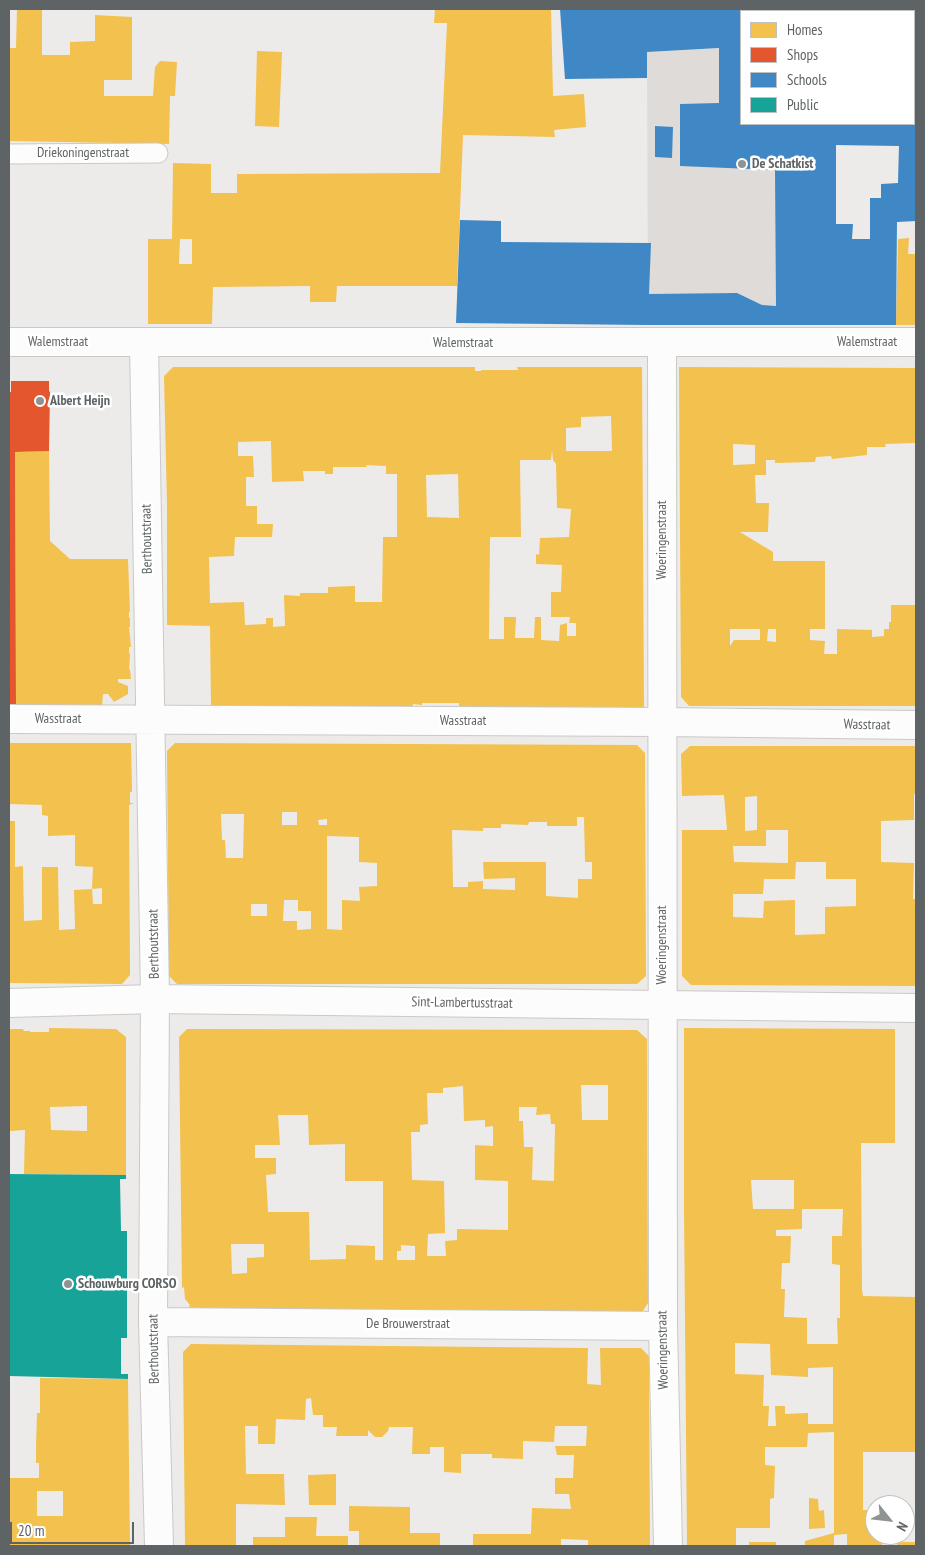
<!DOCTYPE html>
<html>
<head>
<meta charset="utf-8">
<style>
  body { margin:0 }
  #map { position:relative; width:925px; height:1555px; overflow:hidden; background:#edebe9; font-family:"PT Sans Narrow",sans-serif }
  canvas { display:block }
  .frame { position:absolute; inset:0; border:10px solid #5e6365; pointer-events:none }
  .legend { position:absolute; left:740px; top:10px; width:175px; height:115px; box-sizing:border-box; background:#fff; border:1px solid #bfc1c1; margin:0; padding:6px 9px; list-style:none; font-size:15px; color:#5e6365 }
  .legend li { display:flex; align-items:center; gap:10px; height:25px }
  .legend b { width:25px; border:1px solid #bfc1c1 }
  .north { position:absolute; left:865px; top:1495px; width:50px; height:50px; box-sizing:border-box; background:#fff; border:1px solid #bfc1c1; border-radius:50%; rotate:119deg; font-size:14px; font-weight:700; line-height:20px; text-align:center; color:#5e6365 }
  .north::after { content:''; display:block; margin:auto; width:18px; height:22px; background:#909393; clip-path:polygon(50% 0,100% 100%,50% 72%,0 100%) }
  .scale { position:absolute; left:10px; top:1522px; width:124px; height:22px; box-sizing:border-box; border:2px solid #5e6365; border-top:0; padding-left:6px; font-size:15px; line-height:18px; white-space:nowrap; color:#5e6365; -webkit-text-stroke:4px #fff; paint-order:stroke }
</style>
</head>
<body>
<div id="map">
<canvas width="925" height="1555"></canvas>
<div class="frame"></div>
<ul class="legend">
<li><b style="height:14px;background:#f2c14e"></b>Homes</li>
<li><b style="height:14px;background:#e4572e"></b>Shops</li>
<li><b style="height:14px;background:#3f88c5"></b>Schools</li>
<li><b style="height:14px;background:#17a398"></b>Public</li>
</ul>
<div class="north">N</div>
<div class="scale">20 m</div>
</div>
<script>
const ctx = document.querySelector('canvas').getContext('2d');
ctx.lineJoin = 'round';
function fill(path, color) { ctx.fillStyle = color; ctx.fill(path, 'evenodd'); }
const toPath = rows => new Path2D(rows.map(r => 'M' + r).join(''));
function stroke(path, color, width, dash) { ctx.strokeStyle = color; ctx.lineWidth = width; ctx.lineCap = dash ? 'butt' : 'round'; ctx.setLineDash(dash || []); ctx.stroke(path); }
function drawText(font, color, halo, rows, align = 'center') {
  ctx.font = font + ' "PT Sans Narrow",sans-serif'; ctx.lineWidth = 5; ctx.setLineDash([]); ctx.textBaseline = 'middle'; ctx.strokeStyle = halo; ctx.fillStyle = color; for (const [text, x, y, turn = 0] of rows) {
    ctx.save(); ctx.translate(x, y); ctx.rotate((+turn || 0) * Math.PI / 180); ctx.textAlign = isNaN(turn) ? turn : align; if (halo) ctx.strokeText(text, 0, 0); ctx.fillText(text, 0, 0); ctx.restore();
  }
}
const education = toPath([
  [795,9,916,9,916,221,897,222,899,146,836,145,836,325,648,325,647,52,741,47,741,124,914,124,914,11,795,11]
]);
const homes = toPath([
  [17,9,42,9,42,55,70,55,70,42,95,41,95,15,132,17,132,80,104,80,104,96,153,96,155,67,160,61,177,62,175,96,170,96,169,144,9,141,9,48,16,48],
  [435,9,551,9,553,96,584,94,586,127,554,130,555,137,463,135,457,286,337,286,336,302,310,302,310,286,213,287,212,324,148,324,148,239,172,239,173,163,211,164,211,193,237,193,237,174,440,173,447,23,434,23],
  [180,239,192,239,192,264,179,264],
  [257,51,282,52,279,127,255,126],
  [909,238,908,254,916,254,916,325,896,325,898,239],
  [173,367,475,367,475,371,481,371,481,370,518,370,517,367,642,367,644,708,459,707,459,703,422,703,422,705,413,704,413,708,211,706,210,626,167,625,167,505,164,376],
  [611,416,612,451,566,451,566,428,581,427,581,417],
  [271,441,272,482,304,481,303,471,325,471,325,474,333,474,333,467,367,467,366,465,386,466,386,474,397,474,397,537,383,537,382,602,355,602,355,586,328,587,328,593,300,593,300,596,284,595,285,626,273,627,273,618,266,618,266,624,245,625,244,602,210,603,209,557,234,556,235,537,272,537,273,524,257,524,257,506,246,506,246,477,254,477,253,456,238,456,238,442],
  [552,451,553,460,556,464,557,508,571,509,569,537,540,538,539,555,536,554,536,564,562,565,561,592,551,592,551,617,570,617,569,623,576,623,576,636,567,636,567,623,560,625,559,641,541,640,541,617,535,617,534,638,515,638,516,617,504,617,504,639,489,639,490,537,521,537,520,460,551,460],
  [458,474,459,518,427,517,426,475],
  [679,367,916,368,916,443,885,444,886,447,867,447,867,455,832,459,831,456,816,457,815,462,775,463,775,460,766,460,766,475,755,475,756,503,769,503,768,532,740,532,773,552,773,561,825,561,825,629,810,629,810,640,825,641,824,654,837,654,837,629,872,630,872,637,884,636,884,629,889,629,889,622,891,622,891,605,916,605,916,706,689,706,681,697],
  [733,444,755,445,755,464,733,465],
  [730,629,760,629,760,640,734,640,730,646],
  [768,629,776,629,776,642,767,641],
  [49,451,50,541,70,559,128,559,130,612,129,611,129,618,130,618,130,627,129,627,131,647,129,647,129,653,130,654,129,670,130,669,131,679,118,679,118,682,128,686,128,694,114,702,108,694,103,694,102,707,82,707,82,705,16,707,15,452],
  [9,743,131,743,132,792,130,792,130,803,134,803,129,805,130,975,122,984,9,983,9,821,15,821,15,867,23,866,24,921,42,920,42,867,58,867,59,930,75,929,74,890,92,889,93,904,102,904,102,888,92,889,93,867,75,866,75,835,48,836,48,816,42,815,42,805,9,804],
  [175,743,637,745,645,753,646,976,637,984,177,984,169,976,167,751],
  [282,812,297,812,297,825,282,825],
  [221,814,244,814,243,858,226,858,225,840,222,840],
  [577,817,584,817,585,862,592,862,592,879,578,879,578,898,546,896,546,862,483,862,484,879,515,878,515,890,483,889,483,881,468,882,468,887,453,887,452,830,483,831,483,828,501,828,501,824,528,825,529,822,547,822,547,826,577,826],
  [327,819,327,825,319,825,318,820],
  [327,836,359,837,359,862,377,863,377,886,359,887,360,901,342,900,342,930,327,929],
  [284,900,298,900,298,911,311,911,311,929,297,930,297,921,283,921],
  [251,904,267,904,267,916,251,916],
  [690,746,916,746,916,794,914,794,914,820,881,821,881,862,914,863,913,899,916,899,916,986,691,985,682,976,682,830,727,830,724,795,682,796,681,754],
  [757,796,757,830,745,831,745,797],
  [766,830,788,830,788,863,734,862,733,846,766,846],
  [796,862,826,862,826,879,856,879,856,906,825,907,825,934,795,935,795,900,764,901,763,918,733,917,733,894,763,894,764,879,795,879],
  [49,1028,116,1029,126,1037,126,1175,24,1174,25,1130,9,1131,9,1029,23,1029,24,1031,30,1031,30,1032,49,1032],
  [87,1106,87,1131,51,1130,50,1107],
  [684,1028,895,1029,895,1143,861,1143,862,1290,863,1296,916,1297,916,1452,863,1452,863,1510,875,1510,875,1535,883,1535,882,1546,847,1546,847,1534,834,1535,834,1432,808,1433,807,1447,765,1447,765,1465,775,1466,774,1498,770,1499,770,1528,736,1528,736,1545,687,1546,684,1208],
  [751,1180,794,1180,794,1209,753,1209],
  [802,1209,843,1209,842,1236,832,1236,832,1264,840,1265,840,1318,837,1318,838,1344,807,1344,807,1318,784,1317,785,1289,781,1289,782,1263,790,1263,791,1236,776,1236,776,1230,802,1229],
  [735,1343,770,1344,771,1375,808,1377,808,1368,833,1367,833,1424,808,1424,808,1413,785,1414,785,1406,775,1406,776,1426,768,1426,769,1406,763,1406,764,1375,735,1374],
  [187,1029,637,1030,647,1039,648,1303,642,1312,190,1308,189,1307,190,1305,185,1299,184,1287,182,1288,179,1037],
  [581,1085,608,1085,608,1120,582,1120],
  [463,1086,464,1121,485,1120,485,1127,493,1126,493,1146,475,1145,475,1180,508,1181,508,1230,457,1229,457,1240,445,1241,446,1256,427,1256,428,1234,445,1233,444,1181,412,1180,411,1132,420,1132,420,1125,428,1124,427,1093,443,1093,443,1088],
  [519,1107,537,1107,536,1115,550,1114,551,1124,555,1124,554,1181,532,1180,533,1147,524,1147,523,1121,519,1121],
  [278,1115,308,1115,309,1145,345,1144,345,1181,383,1181,383,1260,375,1260,375,1246,346,1245,346,1259,310,1260,309,1212,268,1212,266,1175,276,1174,276,1158,255,1158,255,1145,280,1145],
  [231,1244,264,1244,264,1257,247,1258,247,1273,232,1274],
  [401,1245,415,1246,415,1260,397,1260,397,1251,401,1251],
  [191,1344,588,1348,587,1384,601,1385,600,1348,641,1348,649,1356,650,1546,588,1546,588,1540,561,1539,561,1546,473,1546,473,1534,531,1534,532,1508,571,1509,569,1494,555,1494,555,1478,573,1478,574,1455,557,1455,555,1446,586,1446,587,1426,555,1426,554,1442,523,1441,523,1459,492,1458,492,1454,461,1454,461,1473,444,1472,444,1447,430,1447,430,1454,412,1454,413,1427,389,1427,388,1431,382,1437,375,1437,368,1430,368,1436,336,1436,337,1427,323,1427,323,1415,313,1415,311,1398,306,1399,305,1420,276,1419,275,1444,258,1444,258,1426,245,1426,246,1474,284,1474,285,1505,236,1504,236,1546,185,1546,183,1352],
  [40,1378,128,1379,130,1546,9,1546,9,1478,39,1478,39,1463,36,1463,36,1446,37,1413,40,1413],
  [37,1491,63,1491,63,1516,37,1516],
  [336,1474,336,1505,309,1505,308,1475],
  [809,1498,818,1499,819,1511,824,1510,825,1528,809,1529],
  [349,1506,410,1507,410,1533,440,1533,440,1546,359,1546,359,1531,349,1531],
  [285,1517,317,1517,316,1536,348,1536,348,1546,253,1546,253,1537,285,1537],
  [834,1533,834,1546,805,1546,805,1541],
  [749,1542,776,1542,776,1546,749,1546],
  [897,1542,916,1542,916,1546,897,1546]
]);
const shops = toPath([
  [11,381,49,381,49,392,50,391,49,451,15,452,16,707,9,707,9,392,11,392]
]);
const schools = toPath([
  [560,9,824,9,824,11,741,11,741,124,914,124,914,79,916,80,916,221,897,222,896,325,648,325,456,323,460,220,501,221,501,242,651,243,649,294,737,293,762,305,776,306,775,170,680,166,680,104,719,103,719,48,647,52,647,78,565,79],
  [836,145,899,146,898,183,881,184,881,198,870,198,870,239,852,239,853,224,836,224],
  [655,126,673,127,672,158,655,157]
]);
const public = toPath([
  [9,1174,126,1175,126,1179,120,1179,121,1231,127,1231,127,1338,121,1338,121,1374,128,1374,128,1379,9,1376]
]);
const service = toPath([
  [9,154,158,153]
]);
const minor = toPath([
  [9,342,916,342],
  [144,342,155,999,153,1322,159,1546],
  [662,343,663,1326,668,1546],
  [9,719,663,722,916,725],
  [9,1003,155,999,916,1008],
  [153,1322,663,1326]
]);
const markers = [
  [742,164,5,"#909393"],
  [40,401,5,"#909393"],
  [68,1284,5,"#909393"]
];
const streetNames = [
  ["Driekoningenstraat",83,153],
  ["Walemstraat",58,342],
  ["Walemstraat",867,342],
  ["Walemstraat",463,343],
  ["Berthoutstraat",147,539,-91],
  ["Woeringenstraat",662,540,-90],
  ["Wasstraat",58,719],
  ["Wasstraat",463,721],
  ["Wasstraat",867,725,1],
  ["Berthoutstraat",154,944,-91],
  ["Woeringenstraat",662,945,-90],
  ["Sint-Lambertusstraat",462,1003,1],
  ["De Brouwerstraat",408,1324],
  ["Berthoutstraat",154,1349,-91],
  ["Woeringenstraat",663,1350,-91]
];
const poiNames = [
  ["De Schatkist",752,164],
  ["Albert Heijn",50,401],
  ["Schouwburg CORSO",78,1284]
];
fill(education, '#dedbd9');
fill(homes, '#f2c14e');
fill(shops, '#e4572e');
fill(schools, '#3f88c5');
fill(public, '#17a398');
stroke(service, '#cac9c8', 21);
stroke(minor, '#cac9c8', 30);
stroke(service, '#fcfcfc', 19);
stroke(minor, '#fcfcfc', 28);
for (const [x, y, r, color] of markers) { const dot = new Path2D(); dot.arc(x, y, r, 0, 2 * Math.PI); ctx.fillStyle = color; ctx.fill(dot); stroke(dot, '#fff', 2); }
drawText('14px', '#5e6365', '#fff', streetNames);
drawText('bold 14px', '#5e6365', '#fff', poiNames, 'left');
</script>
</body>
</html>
